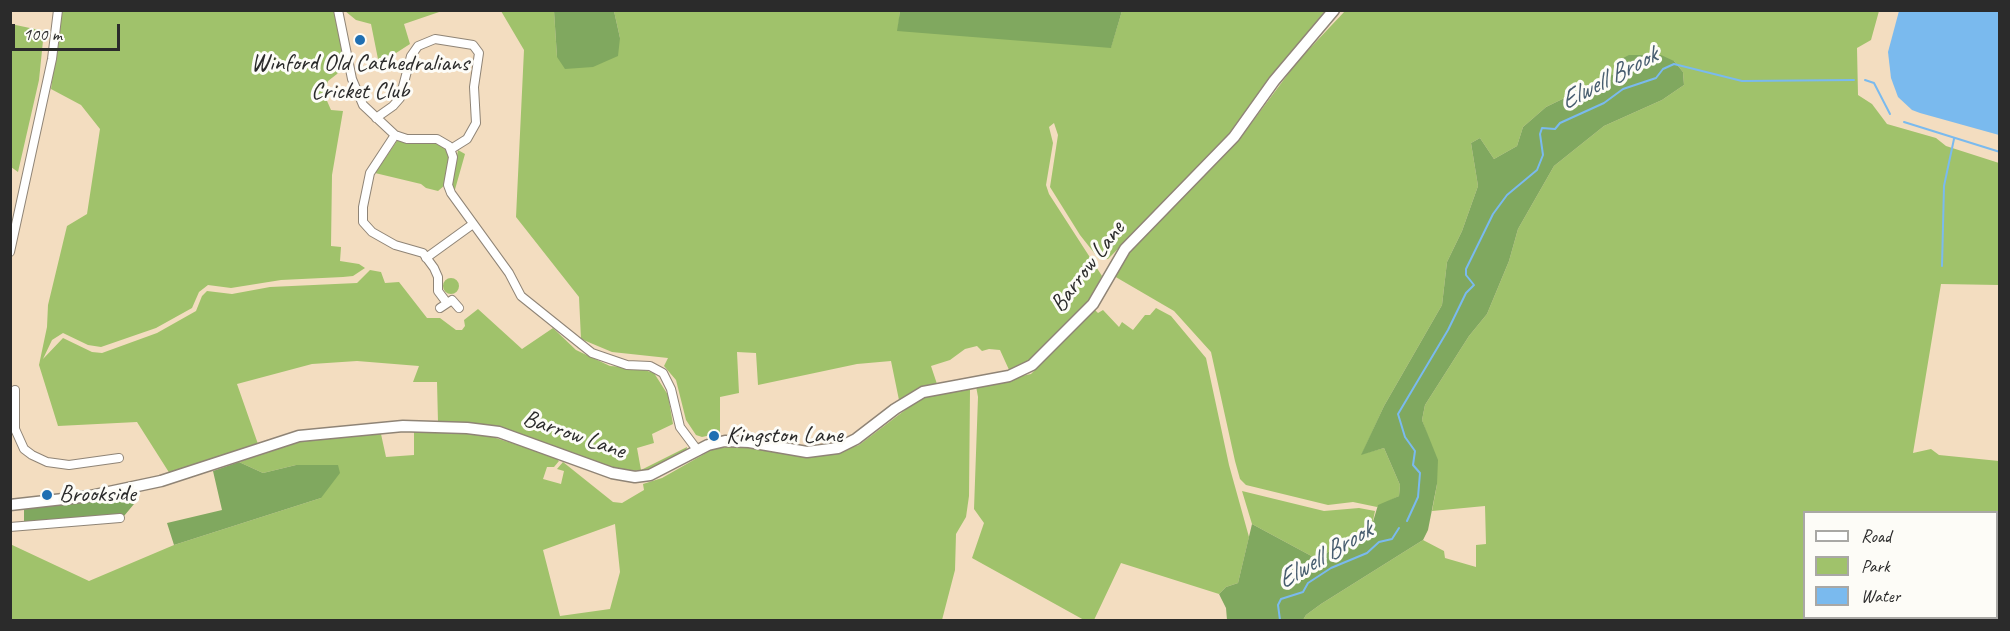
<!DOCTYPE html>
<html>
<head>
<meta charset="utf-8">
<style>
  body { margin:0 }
  #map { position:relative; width:2010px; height:631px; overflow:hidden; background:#f3ddc0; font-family:Caveat,sans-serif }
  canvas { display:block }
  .frame { position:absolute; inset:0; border:12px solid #2b2b2b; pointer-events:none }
  .legend { position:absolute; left:1803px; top:511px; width:195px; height:108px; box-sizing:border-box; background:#fdfcf7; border:2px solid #a9a8a5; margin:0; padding:8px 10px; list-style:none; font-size:18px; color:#2b2b2b }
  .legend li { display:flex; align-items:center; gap:12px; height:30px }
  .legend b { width:30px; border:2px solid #a9a8a5 }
  .scale { position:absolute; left:12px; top:24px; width:108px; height:27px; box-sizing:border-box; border:3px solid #2b2b2b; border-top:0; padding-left:8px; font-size:18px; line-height:21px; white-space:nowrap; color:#2b2b2b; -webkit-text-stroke:4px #fdfcf7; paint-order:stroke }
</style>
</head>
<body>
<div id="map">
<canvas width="2010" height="631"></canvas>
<div class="frame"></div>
<ul class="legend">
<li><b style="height:8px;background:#fff"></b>Road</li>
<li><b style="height:16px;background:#a0c26b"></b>Park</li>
<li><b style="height:16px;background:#7abaee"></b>Water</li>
</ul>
<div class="scale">100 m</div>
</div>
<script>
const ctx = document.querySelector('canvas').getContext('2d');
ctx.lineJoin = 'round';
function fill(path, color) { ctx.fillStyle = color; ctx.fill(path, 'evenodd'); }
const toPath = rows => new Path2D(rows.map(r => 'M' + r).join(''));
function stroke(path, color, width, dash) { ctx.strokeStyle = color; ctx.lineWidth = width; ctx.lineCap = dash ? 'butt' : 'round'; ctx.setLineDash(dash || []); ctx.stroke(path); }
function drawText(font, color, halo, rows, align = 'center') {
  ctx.font = font + ' Caveat,sans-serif'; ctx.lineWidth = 6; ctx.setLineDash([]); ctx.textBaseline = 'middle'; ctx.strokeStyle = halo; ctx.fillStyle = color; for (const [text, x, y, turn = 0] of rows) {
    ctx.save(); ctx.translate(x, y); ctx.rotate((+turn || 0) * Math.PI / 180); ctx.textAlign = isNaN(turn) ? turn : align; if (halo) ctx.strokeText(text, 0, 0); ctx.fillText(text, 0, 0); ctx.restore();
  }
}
const green = toPath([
  [61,11,334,11,345,63,337,74,328,81,324,94,331,110,343,111,332,175,331,246,341,247,340,261,359,264,365,268,353,276,343,277,281,280,231,288,208,285,199,292,192,308,156,328,101,347,88,345,63,333,52,340,43,359,63,338,92,352,102,353,157,333,196,311,202,296,207,291,232,294,270,287,357,283,370,270,381,272,385,283,399,282,427,318,440,318,456,330,462,330,465,326,464,320,478,309,522,349,553,328,576,350,610,366,638,368,654,373,668,395,673,424,652,434,654,443,637,448,641,470,687,447,686,452,651,470,627,471,609,467,507,429,438,422,437,382,413,382,419,366,357,361,312,364,237,384,258,444,170,474,137,422,58,426,39,365,47,327,48,305,67,226,87,214,100,129,81,105,51,89],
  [345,11,442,11,404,24,410,44,379,64,371,24,356,20],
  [501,11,554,11,557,57,620,38,614,11,900,11,898,30,1111,47,1122,11,1330,11,1234,131,1108,259,1099,259,1080,235,1050,187,1058,135,1054,123,1049,127,1053,143,1046,185,1049,194,1102,276,1089,301,1029,362,1010,372,1000,350,989,349,982,351,977,346,965,349,950,360,931,366,937,384,915,390,899,400,891,361,857,364,758,385,756,353,737,352,739,393,720,397,720,433,702,437,696,435,686,420,676,380,664,366,668,358,612,352,581,339,579,297,516,217,524,50],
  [1345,11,1879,11,1871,40,1857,48,1858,95,1872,104,1887,124,1936,138,1946,146,1999,163,1999,285,1941,284,1913,453,1931,449,1939,455,1999,461,1999,620,1303,620,1306,615,1321,604,1423,540,1444,551,1445,558,1476,567,1476,545,1486,544,1485,506,1432,511,1437,484,1428,437,1422,420,1425,405,1469,336,1487,314,1509,261,1518,229,1554,166,1604,126,1662,100,1684,85,1683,72,1674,61,1622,70,1546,107,1523,127,1517,146,1494,159,1480,138,1471,143,1478,186,1462,231,1447,262,1442,305,1384,406,1362,454,1384,448,1400,485,1399,496,1377,507,1353,502,1328,505,1246,485,1240,479,1235,461,1211,352,1174,311,1114,276,1131,250,1244,133,1297,62],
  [1804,512,1996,512,1996,618,1804,618],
  [11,24,44,31,39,80,18,172,11,167],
  [397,141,434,141,445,147,450,157,445,185,438,191,426,188,421,184,375,173],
  [458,150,465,154,454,193,452,188],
  '443 286a8 8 0 1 1 16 0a8 8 0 1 1-16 0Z',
  [1156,308,1171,316,1206,358,1229,465,1249,537,1238,583,1226,587,1219,594,1121,563,1094,620,1084,620,972,558,984,523,974,509,978,397,976,386,1031,374,1095,310,1098,313,1103,310,1119,327,1122,322,1133,330,1145,315,1150,315],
  [966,388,970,390,969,496,966,517,956,534,955,570,942,620,11,620,10,544,89,581,174,545,321,498,296,465,263,473,239,462,306,440,381,434,386,457,414,455,414,432,483,434,553,456,559,461,554,467,547,467,543,479,561,484,564,471,557,469,563,462,613,502,622,503,644,490,643,484,662,478,713,449,736,446,824,456,859,445,921,398],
  [615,524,620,572,610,609,560,616,543,550],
  [1242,491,1324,511,1359,508,1375,511,1372,525,1317,559,1252,524]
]);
const forest = toPath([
  [554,11,614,11,620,38,618,56,593,67,565,69,557,57],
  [900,11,900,10,1122,11,1111,48,897,31],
  [1629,55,1661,55,1674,61,1683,72,1684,85,1662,100,1604,126,1554,166,1518,229,1509,261,1487,314,1469,336,1425,405,1422,420,1438,460,1437,484,1428,530,1423,540,1321,604,1306,615,1303,620,1227,620,1226,608,1219,594,1226,587,1238,583,1252,524,1317,559,1372,525,1378,505,1399,496,1400,485,1384,448,1361,455,1384,406,1442,305,1447,262,1462,231,1478,186,1471,143,1480,138,1494,159,1517,146,1523,127,1546,107,1622,70,1623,58],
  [239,462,263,473,296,465,338,465,340,473,321,498,174,545,167,523,222,510,213,471],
  [132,491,134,504,124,516,24,523,24,508]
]);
const water = toPath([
  [1899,11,1999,11,1999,135,1920,113,1912,110,1898,97,1891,78,1888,52]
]);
const stream = toPath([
  [1865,80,1874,83,1890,114],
  [1904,122,2000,152],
  [1942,266,1944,186,1954,139],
  [1407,521,1418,497,1420,473,1413,465,1415,451,1405,437,1398,414,1448,330,1466,293,1474,285,1466,275,1466,269,1493,214,1507,195,1537,170,1543,155,1540,134,1542,128,1555,129,1560,123,1604,103,1623,89,1656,78,1663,69,1674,64,1742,81,1854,80],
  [1280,620,1278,605,1281,599,1303,592,1308,583,1331,568,1367,553,1379,542,1392,539,1399,528]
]);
const minor = toPath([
  [338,10,352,79,363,105,395,135,407,139,437,139,449,146,453,157,448,185,451,193,509,273,521,296,592,353,627,365,650,366,663,373,671,389,680,427,698,451],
  [376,118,393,106,400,98,411,56,418,46,435,39,473,45,479,53,474,87,476,123,467,139,451,149],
  [395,135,370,173,363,207,363,222,372,232,395,245,423,253,434,268,438,277,438,291,447,303],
  [10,252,52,59,58,10],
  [426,258,473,224],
  [440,308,452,300,459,308],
  [15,390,15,429,24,449,32,455,47,462,69,465,119,458],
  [10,527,120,518]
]);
const major = toPath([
  [10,505,90,496,161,481,299,436,403,426,467,428,499,432,612,473,635,477,650,475,708,445,725,441,749,442,807,452,838,448,856,439,895,409,923,392,1009,376,1032,365,1093,304,1125,249,1234,137,1274,81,1334,10]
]);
const markers = [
  [360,40,6,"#1f6fb2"],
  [714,436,6,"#1f6fb2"],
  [47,495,6,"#1f6fb2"]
];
const poiNames = [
  ["Winford Old Cathedralians",360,64,"center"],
  ["Cricket Club",360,92,"center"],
  ["Kingston Lane",726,436],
  ["Brookside",59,495]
];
const streetNames = [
  ["Barrow Lane",1088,267,-53],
  ["Barrow Lane",574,435,19]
];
const waterNames = [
  ["Elwell Brook",1609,79,-28],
  ["Elwell Brook",1325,556,-31]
];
fill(green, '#a0c26b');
fill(forest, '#80a85f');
fill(water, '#7abaee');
stroke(stream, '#7abaee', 2);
stroke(minor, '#8f8476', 10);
stroke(major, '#8f8476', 13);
stroke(minor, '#fff', 8);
stroke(major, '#fff', 10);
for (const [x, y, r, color] of markers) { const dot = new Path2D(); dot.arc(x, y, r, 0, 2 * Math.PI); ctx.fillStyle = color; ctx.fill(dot); stroke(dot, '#fdfcf7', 2); }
drawText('24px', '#2b2b2b', '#fdfcf7', poiNames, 'left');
drawText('24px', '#2b2b2b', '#fdfcf7', streetNames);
drawText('italic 26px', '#475d6f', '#fdfcf7', waterNames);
</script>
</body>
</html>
